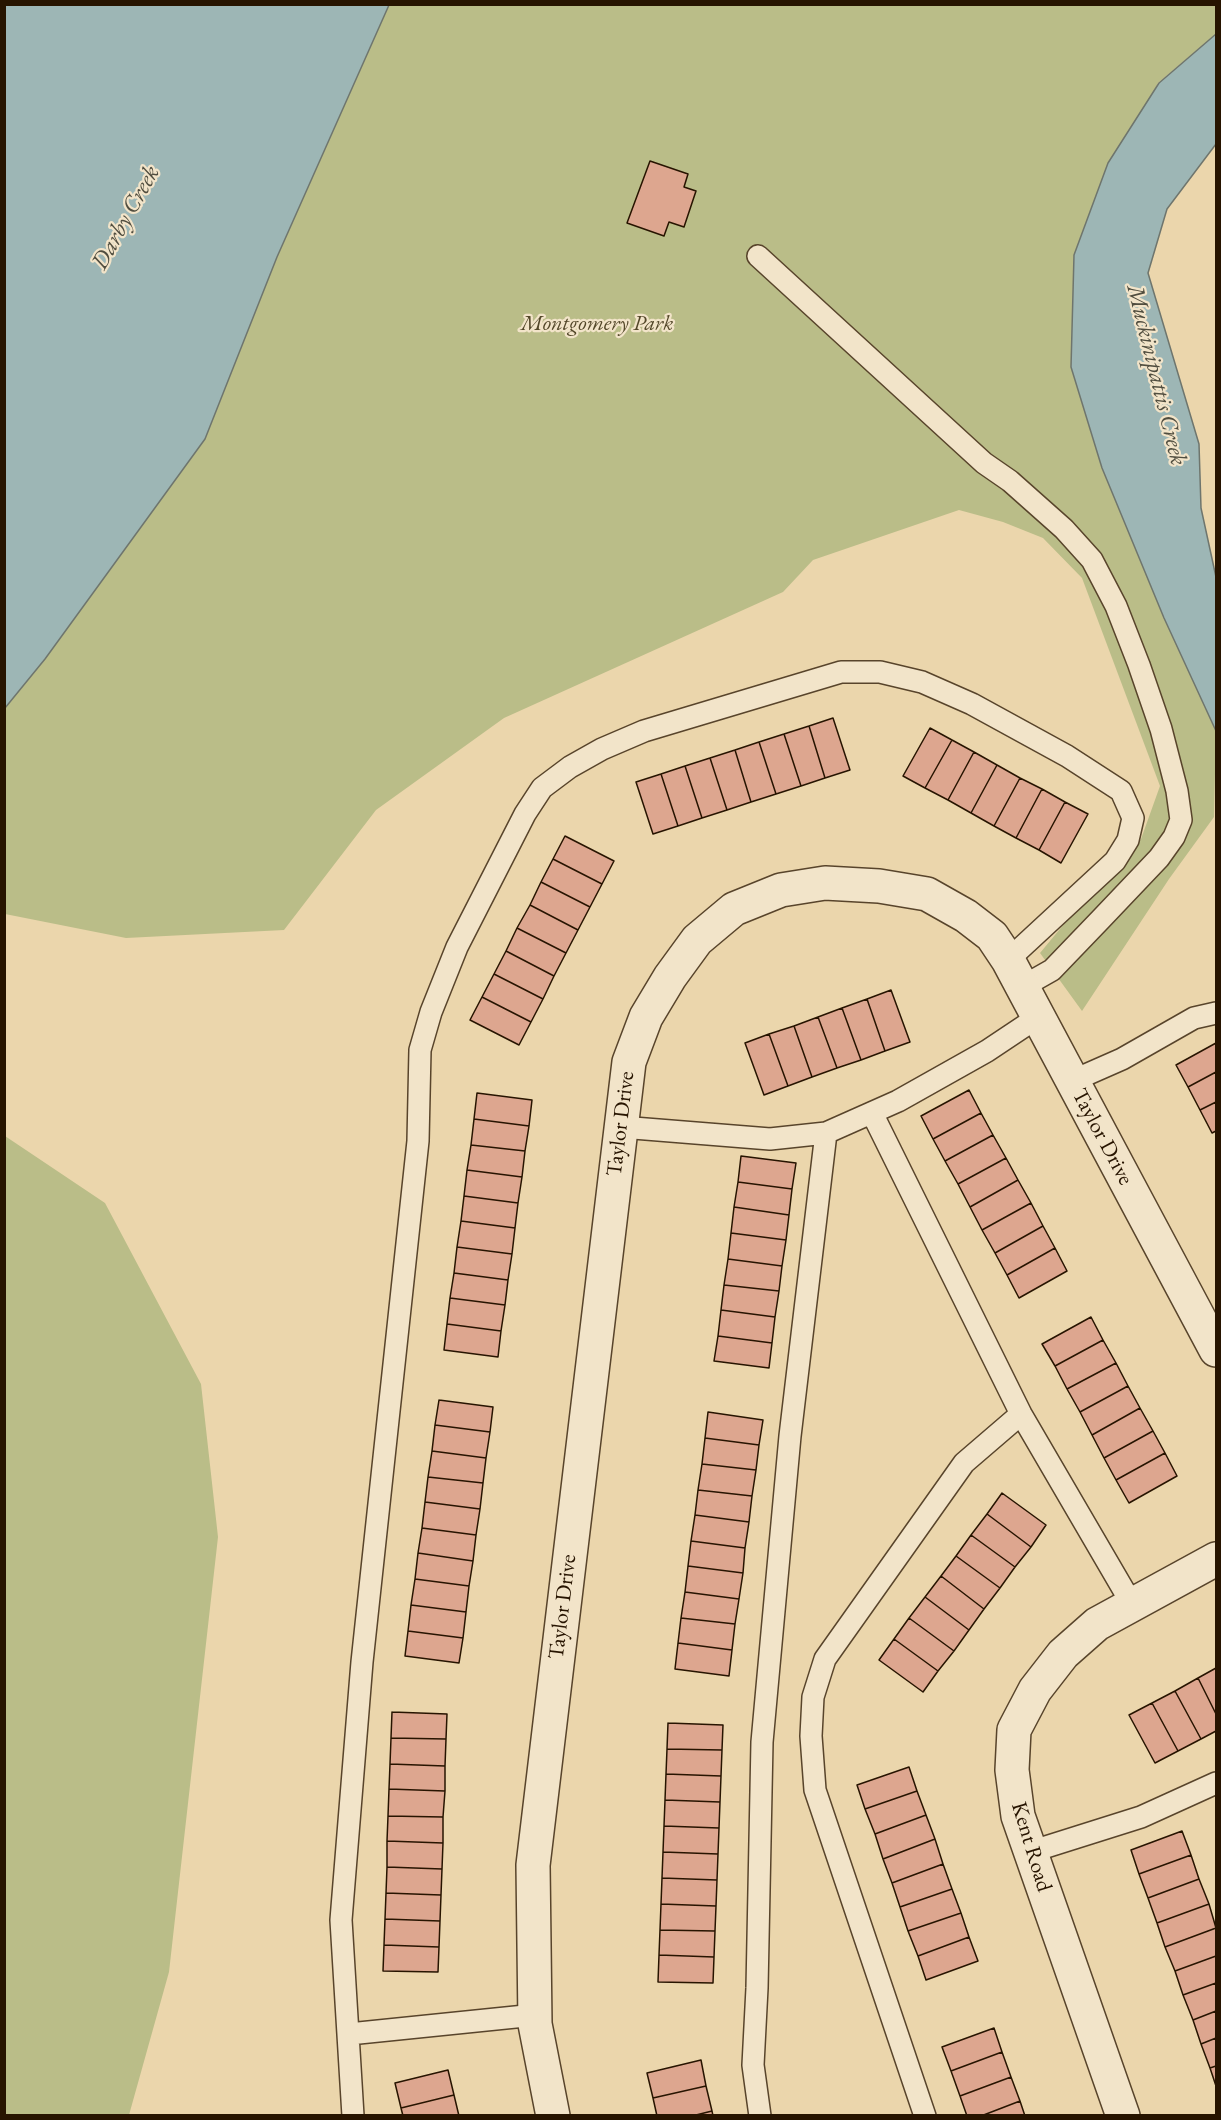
<!DOCTYPE html>
<html>
<head>
<meta charset="utf-8">
<style>
  body { margin:0 }
  #map { position:relative; width:1221px; height:2120px; overflow:hidden; background:#ebd6ac; font-family:"EB Garamond",serif }
  canvas { display:block }
  .frame { position:absolute; inset:0; border:6px solid #271400; pointer-events:none }
</style>
</head>
<body>
<div id="map">
<canvas width="1221" height="2120"></canvas>
<div class="frame"></div>
</div>
<script>
const ctx = document.querySelector('canvas').getContext('2d');
ctx.lineJoin = 'round';
function fill(path, color) { ctx.fillStyle = color; ctx.fill(path, 'evenodd'); }
const toPath = rows => new Path2D(rows.map(r => 'M' + r).join(''));
function stroke(path, color, width, dash) { ctx.strokeStyle = color; ctx.lineWidth = width; ctx.lineCap = dash ? 'butt' : 'round'; ctx.setLineDash(dash || []); ctx.stroke(path); }
function drawText(font, color, halo, rows, align = 'center') {
  ctx.font = font + ' "EB Garamond",serif'; ctx.lineWidth = 4.5; ctx.setLineDash([]); ctx.textBaseline = 'middle'; ctx.strokeStyle = halo; ctx.fillStyle = color; for (const [text, x, y, turn = 0] of rows) {
    ctx.save(); ctx.translate(x, y); ctx.rotate((+turn || 0) * Math.PI / 180); ctx.textAlign = isNaN(turn) ? turn : align; if (halo) ctx.strokeText(text, 0, 0); ctx.fillText(text, 0, 0); ctx.restore();
  }
}
const green = toPath([
  [389,5,1216,5,1216,34,1158,83,1074,255,1071,367,1102,468,1164,618,1216,731,1214,817,1169,879,1082,1011,1040,953,1074,912,1114,875,1141,839,1160,786,1082,578,1043,538,1003,522,959,510,813,560,783,592,504,718,376,810,284,930,126,938,5,914,5,708,45,659,205,439,277,257],
  [5,1136,105,1203,201,1384,218,1537,169,1972,129,2115,5,2114]
]);
const water = toPath([
  [5,4,389,5,277,257,205,439,45,659,5,708,5,4],
  [1216,34,1216,144,1167,209,1148,273,1199,444,1201,508,1216,577,1216,731,1164,618,1102,468,1071,367,1074,255,1108,163,1159,83,1216,34]
]);
const building = toPath([
  [650,161,688,174,684,187,696,191,684,227,669,222,664,236,627,223,650,161],
  [833,718,850,770,825,778,809,726,833,718],
  [809,726,825,778,801,786,784,734,809,726],
  [930,728,952,740,925,788,903,776,930,728],
  [784,734,801,786,776,794,759,742,784,734],
  [952,740,974,752,948,800,925,788,952,740],
  [759,742,776,794,751,802,735,750,759,742],
  [735,750,751,802,727,810,710,758,735,750],
  [974,752,997,765,971,813,948,800,974,752],
  [710,758,727,810,702,818,685,766,710,758],
  [997,765,1020,778,994,826,971,813,997,765],
  [685,766,702,818,678,826,661,774,685,766],
  [661,774,678,826,653,834,636,782,661,774],
  [1020,778,1042,789,1016,838,994,826,1020,778],
  [1042,789,1065,802,1039,850,1016,838,1042,789],
  [1065,802,1088,814,1061,863,1039,850,1065,802],
  [565,836,614,861,602,884,553,859,565,836],
  [553,859,602,884,590,907,541,882,553,859],
  [541,882,590,907,578,930,530,905,541,882],
  [530,905,578,930,566,953,517,928,530,905],
  [517,928,566,953,554,976,506,951,517,928],
  [506,951,554,976,543,999,494,974,506,951],
  [494,974,543,999,531,1022,482,997,494,974],
  [891,990,910,1042,885,1051,867,999,891,990],
  [482,997,531,1022,519,1045,470,1020,482,997],
  [867,999,885,1051,861,1060,842,1008,867,999],
  [842,1008,861,1060,837,1068,818,1017,842,1008],
  [818,1017,837,1068,812,1077,794,1026,818,1017],
  [794,1026,812,1077,788,1086,769,1034,794,1026],
  [769,1034,788,1086,764,1095,745,1043,769,1034],
  [1216,1043,1216,1072,1188,1087,1176,1065,1216,1043],
  [1216,1072,1216,1102,1200,1110,1188,1087,1216,1072],
  [969,1090,981,1113,933,1139,921,1116,969,1090],
  [477,1093,532,1100,529,1126,474,1119,477,1093],
  [1216,1102,1216,1131,1212,1133,1200,1110,1216,1102],
  [981,1113,993,1135,945,1161,933,1139,981,1113],
  [474,1119,529,1126,525,1151,471,1145,474,1119],
  [993,1135,1006,1158,958,1184,945,1161,993,1135],
  [471,1145,525,1151,522,1177,467,1170,471,1145],
  [741,1156,796,1163,792,1189,738,1182,741,1156],
  [1006,1158,1018,1180,970,1207,958,1184,1006,1158],
  [467,1170,522,1177,518,1203,464,1196,467,1170],
  [1018,1180,1031,1203,982,1230,970,1207,1018,1180],
  [738,1182,792,1189,789,1215,734,1207,738,1182],
  [464,1196,518,1203,515,1228,461,1221,464,1196],
  [1031,1203,1043,1226,995,1253,982,1230,1031,1203],
  [734,1207,789,1215,786,1240,731,1233,734,1207],
  [461,1221,515,1228,512,1254,457,1247,461,1221],
  [1043,1226,1055,1248,1007,1275,995,1253,1043,1226],
  [731,1233,786,1240,782,1266,728,1259,731,1233],
  [457,1247,512,1254,508,1280,454,1273,457,1247],
  [1055,1248,1067,1271,1019,1298,1007,1275,1055,1248],
  [728,1259,782,1266,779,1291,724,1285,728,1259],
  [454,1273,508,1280,505,1305,450,1298,454,1273],
  [724,1285,779,1291,775,1317,721,1310,724,1285],
  [450,1298,505,1305,501,1331,447,1324,450,1298],
  [721,1310,775,1317,772,1343,718,1336,721,1310],
  [1091,1317,1103,1340,1055,1366,1042,1344,1091,1317],
  [447,1324,501,1331,498,1357,444,1350,447,1324],
  [718,1336,772,1343,769,1368,714,1361,718,1336],
  [1103,1340,1116,1363,1067,1389,1055,1366,1103,1340],
  [1116,1363,1128,1386,1080,1412,1067,1389,1116,1363],
  [1128,1386,1140,1408,1092,1435,1080,1412,1128,1386],
  [439,1400,493,1407,490,1432,435,1425,439,1400],
  [1140,1408,1153,1431,1104,1458,1092,1435,1140,1408],
  [708,1412,763,1420,759,1445,705,1438,708,1412],
  [435,1425,490,1432,486,1458,432,1451,435,1425],
  [1153,1431,1165,1453,1116,1480,1104,1458,1153,1431],
  [705,1438,759,1445,756,1470,702,1464,705,1438],
  [432,1451,486,1458,483,1483,428,1477,432,1451],
  [1165,1453,1177,1476,1129,1503,1116,1480,1165,1453],
  [702,1464,756,1470,752,1496,698,1490,702,1464],
  [428,1477,483,1483,480,1509,425,1502,428,1477],
  [698,1490,752,1496,749,1522,695,1515,698,1490],
  [1002,1493,1046,1525,1031,1547,987,1514,1002,1493],
  [425,1502,480,1509,476,1535,422,1528,425,1502],
  [987,1514,1031,1547,1015,1567,971,1535,987,1514],
  [695,1515,749,1522,745,1548,691,1541,695,1515],
  [422,1528,476,1535,473,1561,418,1553,422,1528],
  [971,1535,1015,1567,1000,1588,956,1556,971,1535],
  [691,1541,745,1548,743,1573,688,1566,691,1541],
  [418,1553,473,1561,469,1586,415,1579,418,1553],
  [956,1556,1000,1588,984,1609,941,1576,956,1556],
  [688,1566,743,1573,739,1599,685,1592,688,1566],
  [941,1576,984,1609,969,1630,925,1597,941,1576],
  [415,1579,469,1586,466,1612,411,1605,415,1579],
  [685,1592,739,1599,735,1624,681,1618,685,1592],
  [925,1597,969,1630,954,1651,909,1618,925,1597],
  [411,1605,466,1612,463,1638,408,1631,411,1605],
  [681,1618,735,1624,732,1650,678,1643,681,1618],
  [909,1618,954,1651,938,1671,894,1639,909,1618],
  [408,1631,463,1638,459,1663,405,1656,408,1631],
  [894,1639,938,1671,923,1692,879,1660,894,1639],
  [678,1643,732,1650,729,1676,675,1669,678,1643],
  [1216,1668,1216,1714,1198,1678,1216,1668],
  [1198,1678,1216,1714,1216,1731,1201,1739,1175,1691,1198,1678],
  [1175,1691,1201,1739,1178,1751,1152,1703,1175,1691],
  [1152,1703,1178,1751,1155,1763,1129,1715,1152,1703],
  [392,1712,447,1714,446,1739,391,1738,392,1712],
  [668,1723,723,1725,722,1750,667,1749,668,1723],
  [391,1738,446,1739,445,1766,390,1764,391,1738],
  [667,1749,722,1750,721,1776,666,1774,667,1749],
  [390,1764,445,1766,445,1791,389,1789,390,1764],
  [909,1767,917,1791,865,1809,857,1785,909,1767],
  [666,1774,721,1776,720,1802,665,1800,666,1774],
  [389,1789,445,1791,443,1817,388,1816,389,1789],
  [917,1791,926,1815,875,1834,865,1809,917,1791],
  [665,1800,720,1802,719,1828,664,1826,665,1800],
  [926,1815,935,1839,883,1859,875,1834,926,1815],
  [388,1816,443,1817,443,1843,387,1841,388,1816],
  [664,1826,719,1828,718,1854,663,1852,664,1826],
  [1182,1831,1191,1855,1139,1874,1131,1850,1182,1831],
  [935,1839,943,1864,892,1883,883,1859,935,1839],
  [387,1841,443,1843,442,1869,387,1867,387,1841],
  [663,1852,718,1854,717,1880,662,1878,663,1852],
  [1191,1855,1199,1879,1148,1898,1139,1874,1191,1855],
  [943,1864,952,1889,900,1907,892,1883,943,1864],
  [387,1867,442,1869,441,1895,386,1893,387,1867],
  [662,1878,717,1880,716,1906,661,1904,662,1878],
  [1199,1879,1209,1904,1157,1923,1148,1898,1199,1879],
  [952,1889,961,1913,908,1931,900,1907,952,1889],
  [386,1893,441,1895,440,1921,385,1919,386,1893],
  [661,1904,716,1906,715,1931,660,1930,661,1904],
  [1209,1904,1216,1928,1165,1947,1157,1923,1209,1904],
  [961,1913,969,1937,918,1956,908,1931,961,1913],
  [385,1919,440,1921,439,1947,384,1945,385,1919],
  [1216,1928,1216,1956,1175,1971,1165,1947,1216,1928],
  [660,1930,715,1931,714,1957,659,1955,660,1930],
  [969,1937,978,1961,926,1980,918,1956,969,1937],
  [384,1945,439,1947,438,1972,383,1971,384,1945],
  [659,1955,714,1957,713,1983,658,1982,659,1955],
  [1216,1956,1216,1983,1183,1995,1175,1971,1216,1956],
  [1216,1983,1216,2011,1193,2020,1183,1995,1216,1983],
  [1216,2011,1216,2038,1201,2044,1193,2020,1216,2011],
  [994,2028,1002,2052,951,2071,942,2047,994,2028],
  [1216,2038,1216,2066,1210,2068,1201,2044,1216,2038],
  [1002,2052,1011,2077,960,2096,951,2071,1002,2052],
  [701,2060,706,2086,653,2098,647,2073,701,2060],
  [1216,2066,1216,2086,1210,2068,1216,2066],
  [448,2070,454,2095,401,2108,395,2083,448,2070],
  [1011,2077,1020,2101,981,2116,967,2116,960,2096,1011,2077],
  [706,2086,712,2111,692,2116,657,2116,653,2098,706,2086],
  [454,2095,459,2116,403,2116,401,2108,454,2095],
  [1020,2101,1025,2116,981,2116,1020,2101],
  [712,2111,713,2116,692,2116,712,2111]
]);
const lane = toPath([
  [758,256,984,463,1010,481,1064,529,1092,560,1116,606,1139,665,1161,729,1177,791,1181,820,1174,837,1159,858,1101,919,1052,970,1022,987],
  [1072,1081,1122,1059,1194,1018,1216,1013],
  [872,1113,1021,1414,1133,1606],
  [621,1127,770,1139,826,1133,898,1101,987,1051,1038,1017],
  [1030,1852,1141,1817,1216,1783],
  [349,2034,535,2015],
  [353,2116,341,1920,362,1662,418,1141,420,1050,431,1012,457,947,525,814,542,788,570,767,602,749,644,731,841,672,880,672,922,682,972,704,1067,756,1121,791,1133,818,1128,840,1115,861,1008,960],
  [760,2116,753,2065,757,1988,762,1742,790,1436,826,1133],
  [925,2116,815,1790,811,1736,813,1697,825,1659,964,1463,1021,1414]
]);
const street = toPath([
  [553,2116,535,2024,533,1865,629,1062,646,1017,670,977,697,940,734,909,781,890,825,883,879,886,927,894,966,916,992,936,1008,960,1216,1350],
  [1123,2116,1018,1816,1012,1770,1014,1730,1035,1690,1063,1654,1097,1624,1216,1559]
]);
const parkNames = [
  ["Montgomery Park",597,324]
];
const streetNames = [
  ["Taylor Drive",621,1124,-83],
  ["Taylor Drive",1102,1137,62],
  ["Taylor Drive",563,1607,-83],
  ["Kent Road",1031,1847,73]
];
const waterNames = [
  ["Darby Creek",126,218,-61],
  ["Muckinipattis Creek",1156,375,76]
];
fill(green, '#babd88');
fill(water, '#9db6b5');
stroke(water, '#6e756d', 1.5);
fill(building, '#dda68f');
stroke(building, '#271400', 1.5);
stroke(lane, '#58442b', 24);
stroke(street, '#58442b', 36);
stroke(lane, '#f2e4c9', 21);
stroke(street, '#f2e4c9', 33);
drawText('italic 22px', '#534729', '#f2e4c9', parkNames);
drawText('22px', '#271400', '#f2e4c9', streetNames);
drawText('italic 24px', '#504d3f', '#f2e4c9', waterNames);
</script>
</body>
</html>
